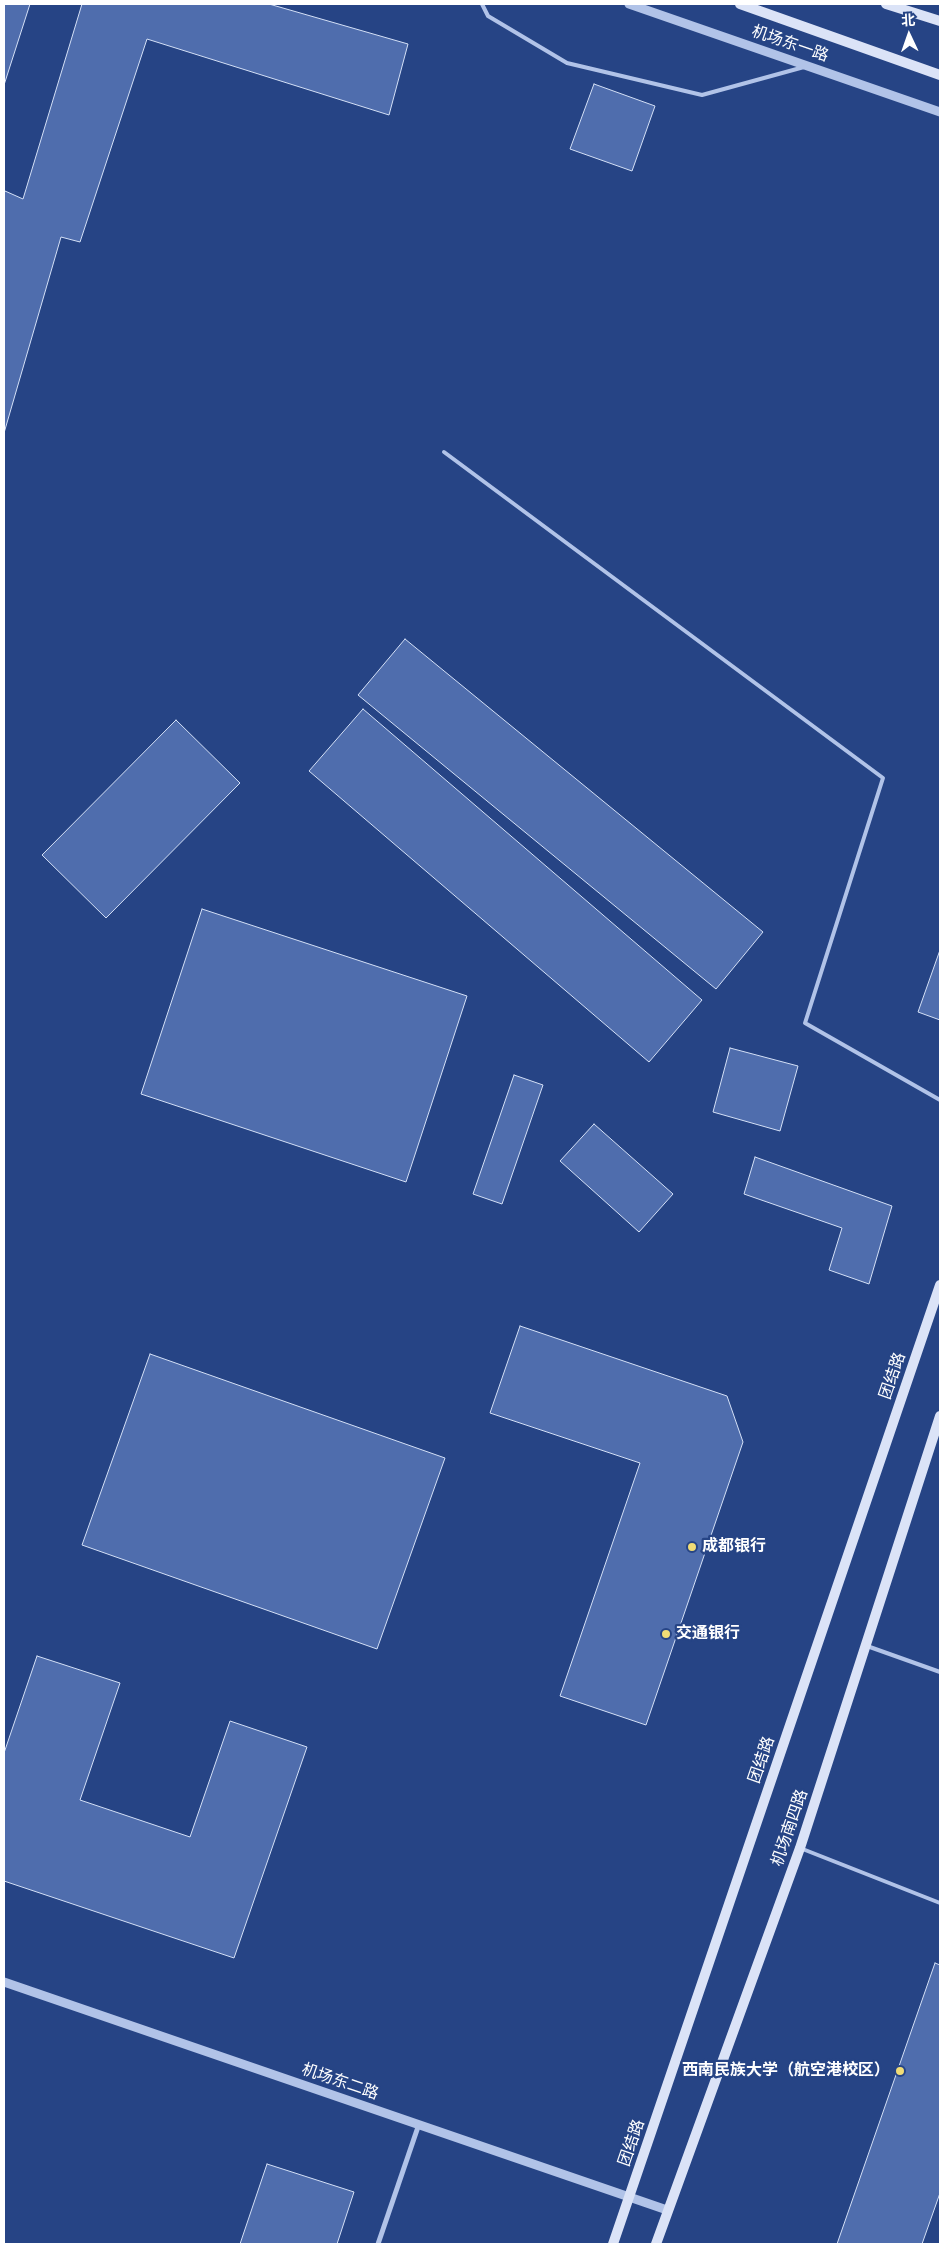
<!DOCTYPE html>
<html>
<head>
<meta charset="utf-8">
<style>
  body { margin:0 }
  #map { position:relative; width:944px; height:2248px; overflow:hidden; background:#264485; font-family:Helvetica,"Noto Sans SC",sans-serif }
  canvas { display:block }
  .frame { position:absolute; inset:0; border:5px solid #fff; pointer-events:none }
  .north { position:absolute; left:884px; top:10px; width:50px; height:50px; -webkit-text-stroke:4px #264485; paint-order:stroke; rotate:357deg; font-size:14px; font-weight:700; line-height:20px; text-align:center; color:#fff }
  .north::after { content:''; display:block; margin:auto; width:18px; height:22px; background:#fff; clip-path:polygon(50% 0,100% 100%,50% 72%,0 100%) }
</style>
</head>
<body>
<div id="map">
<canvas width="944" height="2248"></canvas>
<div class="frame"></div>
<div class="north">北</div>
</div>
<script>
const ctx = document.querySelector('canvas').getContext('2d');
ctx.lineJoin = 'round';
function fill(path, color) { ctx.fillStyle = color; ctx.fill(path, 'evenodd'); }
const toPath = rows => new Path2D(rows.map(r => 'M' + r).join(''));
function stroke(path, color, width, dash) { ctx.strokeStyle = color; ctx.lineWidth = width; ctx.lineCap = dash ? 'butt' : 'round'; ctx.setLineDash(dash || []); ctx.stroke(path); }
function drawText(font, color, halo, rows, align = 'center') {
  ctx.font = font + ' Helvetica,"Noto Sans SC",sans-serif'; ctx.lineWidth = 4.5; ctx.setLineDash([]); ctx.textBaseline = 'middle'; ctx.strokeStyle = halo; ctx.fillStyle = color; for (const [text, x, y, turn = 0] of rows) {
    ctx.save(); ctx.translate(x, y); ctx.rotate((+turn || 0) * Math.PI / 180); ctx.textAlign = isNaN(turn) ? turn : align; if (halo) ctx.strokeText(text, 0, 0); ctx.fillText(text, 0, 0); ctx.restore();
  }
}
const building = toPath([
  [4,4,30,4,4,85,4,4],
  [82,4,269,4,408,44,389,115,147,39,80,242,61,237,4,433,4,194,5,191,23,199,82,4],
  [594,84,655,106,632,171,570,149,594,84],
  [405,639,763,932,716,989,358,695,405,639],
  [363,709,702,1000,649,1062,309,771,363,709],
  [176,720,240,783,106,918,42,855,176,720],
  [202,909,467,996,406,1182,141,1094,202,909],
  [940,950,940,1020,918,1012,940,950],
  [730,1048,798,1066,780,1131,713,1112,730,1048],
  [514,1075,543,1085,502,1204,473,1194,514,1075],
  [594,1124,673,1194,639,1232,560,1161,594,1124],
  [755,1157,892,1206,869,1284,829,1270,842,1228,744,1194,755,1157],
  [520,1326,727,1396,743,1442,646,1725,560,1696,640,1463,490,1413,520,1326],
  [150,1354,445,1458,377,1649,82,1545,150,1354],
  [37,1656,120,1683,80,1800,190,1837,230,1721,307,1747,234,1958,4,1881,4,1753,37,1656],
  [935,1963,940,1965,940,2193,922,2244,837,2244,935,1963],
  [267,2164,354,2192,337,2244,240,2244,267,2164]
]);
const service = toPath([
  [482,4,488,16,567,63,702,95,804,67],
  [444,452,883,778,805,1023,940,1100],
  [867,1646,940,1672],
  [800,1848,940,1903]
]);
const minor = toPath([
  [378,2244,419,2124]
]);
const tertiary = toPath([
  [629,4,940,112],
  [4,1982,667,2210]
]);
const secondary = toPath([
  [740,4,940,75],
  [886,4,940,21],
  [613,2244,940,1285],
  [656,2244,800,1848,940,1416]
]);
const markers = [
  [692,1547,5,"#f1dc76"],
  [666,1634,5,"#f1dc76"],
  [900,2071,5,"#f1dc76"]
];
const streetNames = [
  ["机场东一路",790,44,19],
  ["团结路",893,1376,-71],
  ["团结路",762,1760,-71],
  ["机场南四路",790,1828,-71],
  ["机场东二路",340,2082,19],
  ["团结路",632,2143,-71]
];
const poiNames = [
  ["成都银行",702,1547],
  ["交通银行",676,1634],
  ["西南民族大学（航空港校区）",890,2071,"right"]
];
fill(building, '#4f6dad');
stroke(building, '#d4e0f6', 1);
stroke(service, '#b1c3e8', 4);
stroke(minor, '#b1c3e8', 5);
stroke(tertiary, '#b1c3e8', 9);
stroke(secondary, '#dbe3f7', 10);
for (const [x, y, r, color] of markers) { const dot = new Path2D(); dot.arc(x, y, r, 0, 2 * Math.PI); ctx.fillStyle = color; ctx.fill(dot); stroke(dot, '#264485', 2); }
drawText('16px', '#fff', '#264485', streetNames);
drawText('bold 16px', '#fff', '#264485', poiNames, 'left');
</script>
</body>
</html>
